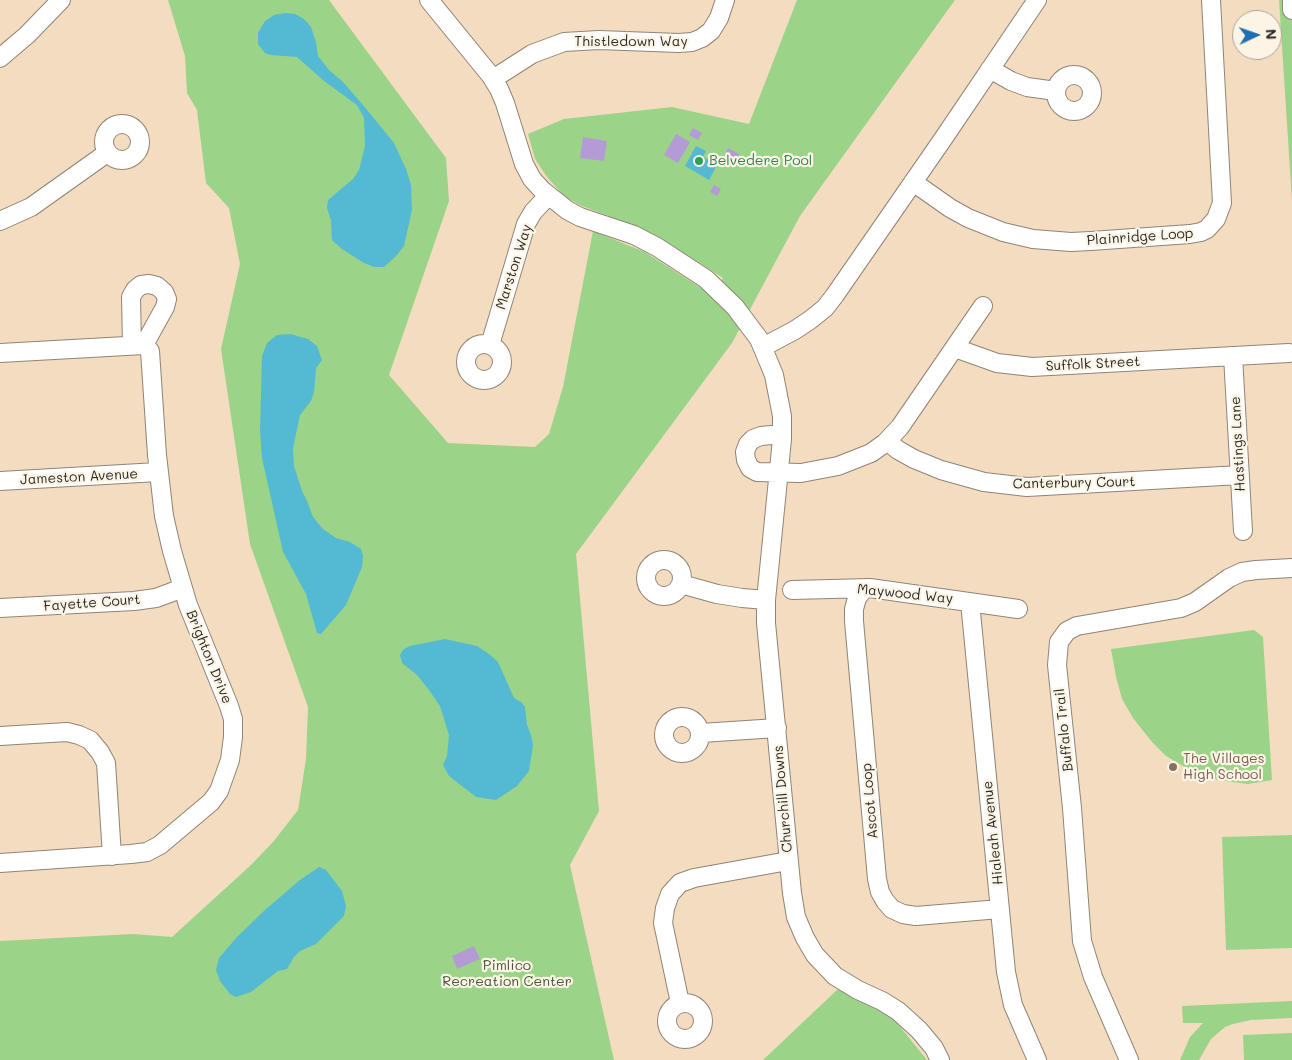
<!DOCTYPE html>
<html>
<head>
<meta charset="utf-8">
<style>
  body { margin:0 }
  #map { position:relative; width:1292px; height:1060px; overflow:hidden; background:#f4dcc0; font-family:Mali,sans-serif }
  canvas { display:block }
  .north { position:absolute; left:1232px; top:10px; width:50px; height:50px; box-sizing:border-box; background:#fcf5e5; border:1px solid #a8a49b; border-radius:50%; rotate:87deg; font-size:14px; font-weight:700; line-height:20px; text-align:center; color:#2b2b2b }
  .north::after { content:''; display:block; margin:auto; width:18px; height:22px; background:#1f6fb2; clip-path:polygon(50% 0,100% 100%,50% 72%,0 100%) }
</style>
</head>
<body>
<div id="map">
<canvas width="1292" height="1060"></canvas>
<div class="north">N</div>
</div>
<script>
const ctx = document.querySelector('canvas').getContext('2d');
ctx.lineJoin = 'round';
function fill(path, color) { ctx.fillStyle = color; ctx.fill(path, 'evenodd'); }
const toPath = rows => new Path2D(rows.map(r => 'M' + r).join(''));
function stroke(path, color, width, dash) { ctx.strokeStyle = color; ctx.lineWidth = width; ctx.lineCap = dash ? 'butt' : 'round'; ctx.setLineDash(dash || []); ctx.stroke(path); }
function drawText(font, color, halo, rows, align = 'center') {
  ctx.font = font + ' Mali,sans-serif'; ctx.lineWidth = 4.5; ctx.setLineDash([]); ctx.textBaseline = 'middle'; ctx.strokeStyle = halo; ctx.fillStyle = color; for (const [text, x, y, turn = 0] of rows) {
    ctx.save(); ctx.translate(x, y); ctx.rotate((+turn || 0) * Math.PI / 180); ctx.textAlign = isNaN(turn) ? turn : align; if (halo) ctx.strokeText(text, 0, 0); ctx.fillText(text, 0, 0); ctx.restore();
  }
}
const green = toPath([
  [168,0,329,0,446,158,449,201,389,375,448,443,535,447,549,434,563,387,593,231,645,252,712,295,723,278,662,239,638,227,582,206,565,197,547,177,535,159,528,134,564,119,672,107,749,124,797,0,955,0,800,216,732,343,576,554,599,811,570,865,614,1060,0,1060,0,941,133,934,172,937,251,865,273,842,298,810,306,759,308,707,250,544,221,349,240,264,229,208,206,183,197,110,187,93,185,56],
  [1279,0,1292,0,1292,201],
  [1254,630,1263,637,1272,780,1248,784,1218,780,1185,767,1166,756,1152,742,1133,718,1122,699,1116,677,1111,649],
  [1292,835,1292,948,1226,950,1222,837],
  [838,989,893,1018,927,1060,763,1060],
  [1292,1001,1292,1018,1251,1020,1233,1024,1225,1027,1211,1039,1199,1060,1180,1060,1190,1037,1203,1023,1183,1023,1182,1006],
  [1292,1033,1292,1060,1244,1060,1243,1035]
]);
const water = toPath([
  [285,13,295,14,304,19,311,27,316,42,318,56,329,70,343,82,363,105,394,143,406,169,411,185,412,210,404,246,396,256,384,267,374,267,364,263,342,249,332,240,331,220,327,208,328,200,353,179,359,170,365,146,364,118,357,105,324,81,297,57,271,55,265,53,258,44,258,33,265,21,274,15],
  [696,146,706,151,703,157,717,165,709,180,685,166],
  [290,334,308,339,317,346,322,360,316,368,314,392,311,401,300,415,293,448,294,466,302,491,307,501,313,517,323,529,336,538,350,542,361,549,363,556,362,567,346,605,321,634,317,633,306,594,283,552,262,458,260,431,262,356,267,343,277,335],
  [445,639,477,646,489,654,498,662,514,698,521,702,525,707,527,725,531,735,533,745,529,771,517,786,496,800,476,797,449,776,443,765,447,756,449,735,440,706,429,690,417,675,402,663,400,655,404,649,410,646],
  [319,867,326,870,342,891,346,906,344,916,316,944,300,951,294,957,287,969,278,971,251,992,236,997,230,994,220,981,216,970,219,958,237,937,265,910,300,880]
]);
const building = toPath([
  [693,128,702,133,698,140,689,135],
  [676,134,690,142,678,163,664,155],
  [583,137,607,141,604,161,580,158],
  [728,148,739,154,735,162,724,156],
  [714,185,721,189,717,196,710,192],
  [474,946,480,959,457,969,452,956],
  [526,961,526,969,520,969,519,962]
]);
const minor = toPath([
  [429,0,491,76,499,89,505,103,524,164,532,179,542,190,567,210,580,217,634,235,657,247,706,279,735,307,759,339,774,375,782,416,782,439,766,600,766,623,792,893,796,917,805,938,815,955,835,976,858,990,882,1001,898,1011,919,1030,934,1048,940,1060],
  [1292,0,1292,10],
  [0,58,27,35,61,0],
  [990,69,1011,81,1027,87,1056,91],
  '1056 93a18 18 0 1 1 36 0a18 18 0 1 1-36 0Z',
  [493,79,532,54,564,42,599,40,679,43,692,42,702,38,711,31,719,18,725,0],
  '104 142a18 18 0 1 1 36 0a18 18 0 1 1-36 0Z',
  [913,182,950,208,968,218,1003,232,1033,239,1071,242,1091,241,1190,234,1201,232,1207,229,1216,219,1222,203,1211,0],
  [0,221,31,207,107,153],
  '466 362a18 18 0 1 1 36 0a18 18 0 1 1-36 0Z',
  [132,345,131,297,135,290,141,285,149,284,157,286,164,292,167,299,165,307,144,345],
  [490,345,526,224,533,212,548,196],
  [763,347,795,330,810,320,825,308,835,295,943,139,1037,0],
  [955,348,997,363,1032,367,1289,353],
  [0,353,144,345,150,351,157,455,164,516,172,551,188,605,229,706,233,719,233,737,230,760,219,791,211,802,160,845,147,852,131,854,0,863],
  [1233,356,1243,531],
  [782,434,761,436,753,439,748,444,745,452,746,460,750,468,757,472,801,473,838,466,871,453,885,443,900,427,983,306],
  [887,441,898,450,914,459,941,470,984,482,1027,487,1240,475],
  [0,481,158,472],
  '646 578a18 18 0 1 1 36 0a18 18 0 1 1-36 0Z',
  [681,584,717,594,742,598,766,600],
  [870,588,863,590,857,598,854,609,854,621,877,879,880,892,885,901,892,909,903,914,916,916,1000,909],
  [792,590,870,588,1018,609],
  [970,602,1006,972,1013,1005,1037,1060],
  [0,608,134,601,156,598,183,588],
  '664 735a18 18 0 1 1 36 0a18 18 0 1 1-36 0Z',
  [701,733,777,728],
  [0,736,67,732,79,735,90,740,100,752,106,763,112,856],
  '667 1021a18 18 0 1 1 36 0a18 18 0 1 1-36 0Z',
  [680,1003,663,923,665,908,670,894,680,883,694,878,788,861],
  [1129,1060,1093,977,1082,941,1072,808,1057,665,1059,642,1067,631,1077,626,1181,608,1195,602,1229,578,1242,572,1256,570,1292,568]
]);
const markers = [
  [699,161,5,"#2e9e5b"],
  [1173,767,5,"#8d6e63"]
];
const streetNames = [
  ["Thistledown Way",631,42],
  ["Plainridge Loop",1140,237,-4],
  ["Marston Way",514,267,-72],
  ["Suffolk Street",1093,364,-3],
  ["Hastings Lane",1238,444,-93],
  ["Jameston Avenue",79,477,-3],
  ["Canterbury Court",1074,483,-1],
  ["Maywood Way",905,594,6],
  ["Fayette Court",92,603,-4],
  ["Brighton Drive",209,657,68],
  ["Buffalo Trail",1064,730,-96],
  ["Churchill Downs",783,799,-95],
  ["Ascot Loop",870,801,-95],
  ["Hialeah Avenue",993,833,-96]
];
const leisureNames = [
  ["Belvedere Pool",709,161]
];
const educationNames = [
  ["The Villages",1183,759],
  ["High School",1183,775]
];
const parkNames = [
  ["Pimlico",507,966],
  ["Recreation Center",507,982]
];
fill(green, '#9bd488');
fill(water, '#54b9d2');
fill(building, '#b59bd6');
stroke(minor, '#908476', 20);
stroke(minor, '#fff', 18);
for (const [x, y, r, color] of markers) { const dot = new Path2D(); dot.arc(x, y, r, 0, 2 * Math.PI); ctx.fillStyle = color; ctx.fill(dot); stroke(dot, '#fcf5e5', 2); }
drawText('14px', '#2b2b2b', '#fcf5e5', streetNames);
drawText('14px', '#27864d', '#fcf5e5', leisureNames, 'left');
drawText('14px', '#785e54', '#fcf5e5', educationNames, 'left');
drawText('14px', '#475542', '#fcf5e5', parkNames);
</script>
</body>
</html>
